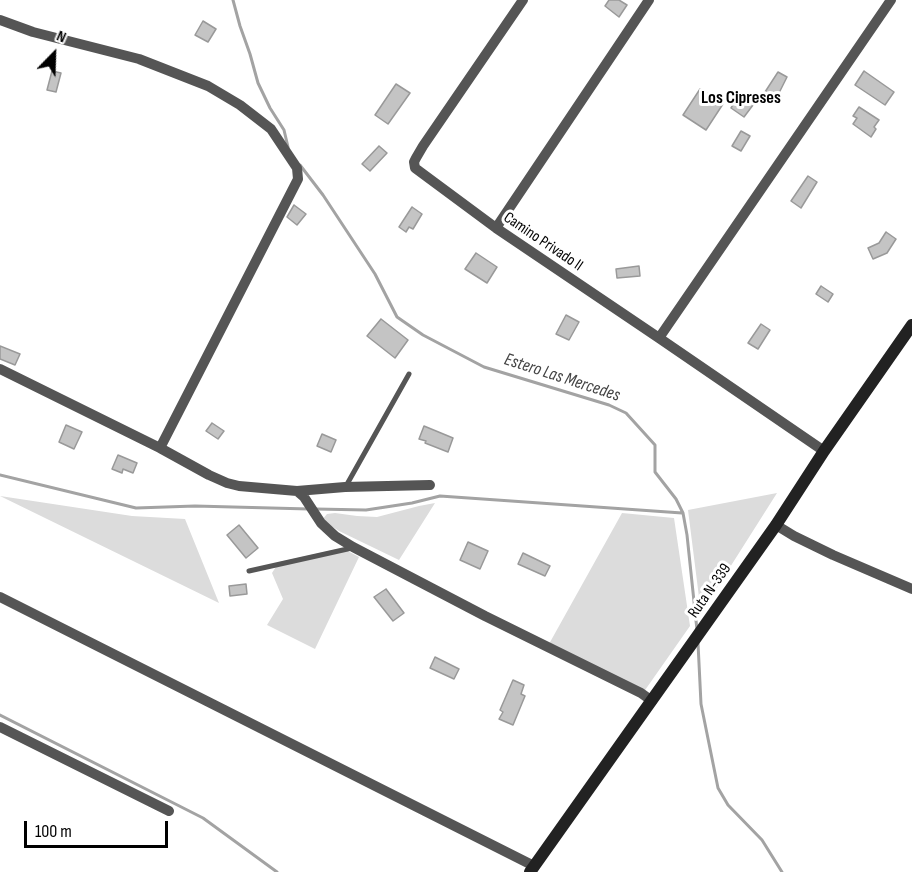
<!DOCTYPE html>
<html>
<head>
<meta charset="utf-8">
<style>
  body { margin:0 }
  #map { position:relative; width:912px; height:872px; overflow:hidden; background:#fff; font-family:"Sofia Sans Condensed",sans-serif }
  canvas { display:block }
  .north { position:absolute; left:24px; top:24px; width:60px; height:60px; -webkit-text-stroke:4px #fff; paint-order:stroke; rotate:23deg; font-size:16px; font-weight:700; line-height:24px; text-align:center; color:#000 }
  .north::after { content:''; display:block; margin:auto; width:21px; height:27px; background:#000; clip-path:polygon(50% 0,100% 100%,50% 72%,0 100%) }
  .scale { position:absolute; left:24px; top:821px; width:144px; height:27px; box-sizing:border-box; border:3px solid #000; border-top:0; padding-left:8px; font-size:18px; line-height:21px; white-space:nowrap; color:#000; -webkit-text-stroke:4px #fff; paint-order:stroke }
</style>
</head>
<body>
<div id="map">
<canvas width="912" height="872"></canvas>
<div class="north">N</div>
<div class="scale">100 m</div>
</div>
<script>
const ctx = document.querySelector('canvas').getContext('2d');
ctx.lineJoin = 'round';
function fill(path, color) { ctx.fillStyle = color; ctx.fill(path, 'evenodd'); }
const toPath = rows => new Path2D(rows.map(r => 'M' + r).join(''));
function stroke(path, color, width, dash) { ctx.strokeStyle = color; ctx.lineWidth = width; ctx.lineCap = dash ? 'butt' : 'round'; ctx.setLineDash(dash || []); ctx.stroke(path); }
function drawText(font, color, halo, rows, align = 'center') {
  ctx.font = font + ' "Sofia Sans Condensed",sans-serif'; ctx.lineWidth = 6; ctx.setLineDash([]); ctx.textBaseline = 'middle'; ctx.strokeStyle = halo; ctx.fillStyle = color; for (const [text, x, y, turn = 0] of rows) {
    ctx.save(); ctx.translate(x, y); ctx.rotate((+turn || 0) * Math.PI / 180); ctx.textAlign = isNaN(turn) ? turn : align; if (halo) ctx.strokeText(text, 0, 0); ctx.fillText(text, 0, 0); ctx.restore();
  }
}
const green = toPath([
  [777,493,701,613,688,510],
  [0,496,132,516,185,519,219,603],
  [435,503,399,560,339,531,322,520,327,514,335,513,357,516,377,517,419,506],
  [622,513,674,518,690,626,643,693,549,644],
  [342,548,359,557,315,649,267,625,283,599,272,573,279,562]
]);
const stream = toPath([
  [233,0,240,26,250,54,258,83,270,108,284,130,288,147],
  [300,165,323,195,375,274,397,317,423,335,484,367,609,405,626,413,655,445,655,472,676,499,683,513,687,535,697,630],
  [0,475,136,508,195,506,309,509],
  [316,509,366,510,412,503,440,496,682,513],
  [698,643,701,704,718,788,728,805,762,840,782,872],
  [0,715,203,818,277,872]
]);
const building = toPath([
  [609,0,619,0,627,5,619,17,605,6,609,0],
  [203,21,216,29,208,42,195,35,203,21],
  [52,71,61,73,56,92,47,90,52,71],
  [864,71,894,92,885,105,855,85,864,71],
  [778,72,787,77,776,99,765,92,778,72],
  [396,84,410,93,388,124,375,115,396,84],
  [700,89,723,104,706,130,683,115,700,89],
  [739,95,753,105,744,117,731,108,739,95],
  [859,107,879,120,874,127,876,129,871,137,853,124,857,118,853,116,859,107],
  [741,131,750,136,741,151,732,146,741,131],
  [379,146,387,153,370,171,362,164,379,146],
  [808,176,817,182,801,208,791,201,808,176],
  [294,205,306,214,297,225,287,217,294,205],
  [412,207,422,214,413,229,409,227,406,232,399,227,412,207],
  [886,232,896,239,887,253,873,259,868,248,879,243,886,232],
  [476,253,497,267,487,283,465,269,476,253],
  [639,266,640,276,617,278,616,269,639,266],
  [821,286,833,294,828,302,816,294,821,286],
  [566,315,579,322,569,340,556,334,566,315],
  [381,319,408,340,395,358,367,336,381,319],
  [761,324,770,330,758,349,748,343,761,324],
  [0,346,20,354,15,365,0,359,0,346],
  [212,423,224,431,218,439,206,431,212,423],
  [66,425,82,432,74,449,59,442,66,425],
  [424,426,453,438,448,452,425,443,426,441,419,439,424,426],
  [322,434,336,440,331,452,317,446,322,434],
  [118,455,137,463,133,473,123,469,122,473,112,469,118,455],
  [239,525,258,548,246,558,227,535,239,525],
  [468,542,488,551,480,569,460,560,468,542],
  [523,553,550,566,545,576,518,564,523,553],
  [246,584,247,594,230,596,229,586,246,584],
  [386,589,404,613,393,621,374,597,386,589],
  [435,657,459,669,454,679,430,668,435,657],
  [513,680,524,685,521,694,525,696,513,725,499,719,503,712,500,710,513,680]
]);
const lane = toPath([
  [346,486,409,374],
  [249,571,352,548]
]);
const street = toPath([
  [523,0,423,146,416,158,414,162,415,168,496,228,659,338,824,451],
  [0,20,33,32,139,59,208,86,240,105,271,129,297,168,298,179,160,448],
  [496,228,649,0],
  [659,338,891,0],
  [0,369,160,448,209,475,227,483,239,486,297,491,304,497,321,523,335,536,353,547,485,616,641,693,652,701],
  [297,491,345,487,430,485],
  [776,525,794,536,833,555,912,589],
  [0,597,534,866],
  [0,727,169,811]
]);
const secondary = toPath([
  [530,872,776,525,824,451,912,325]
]);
const streetNames = [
  ["Camino Privado II",543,242,34],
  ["Ruta N-339",710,591,-55]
];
const neighbourhoodNames = [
  ["Los Cipreses",741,98]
];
const waterNames = [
  ["Estero Las Mercedes",562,378,18]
];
fill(green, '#dcdcdc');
stroke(stream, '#a3a3a3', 3);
fill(building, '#c4c4c4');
stroke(building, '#999', 1.5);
stroke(lane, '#555', 5);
stroke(street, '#555', 10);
stroke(secondary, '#222', 12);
drawText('16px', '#000', '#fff', streetNames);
drawText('bold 18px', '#000', '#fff', neighbourhoodNames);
drawText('italic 18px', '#444', '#fff', waterNames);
</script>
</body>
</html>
